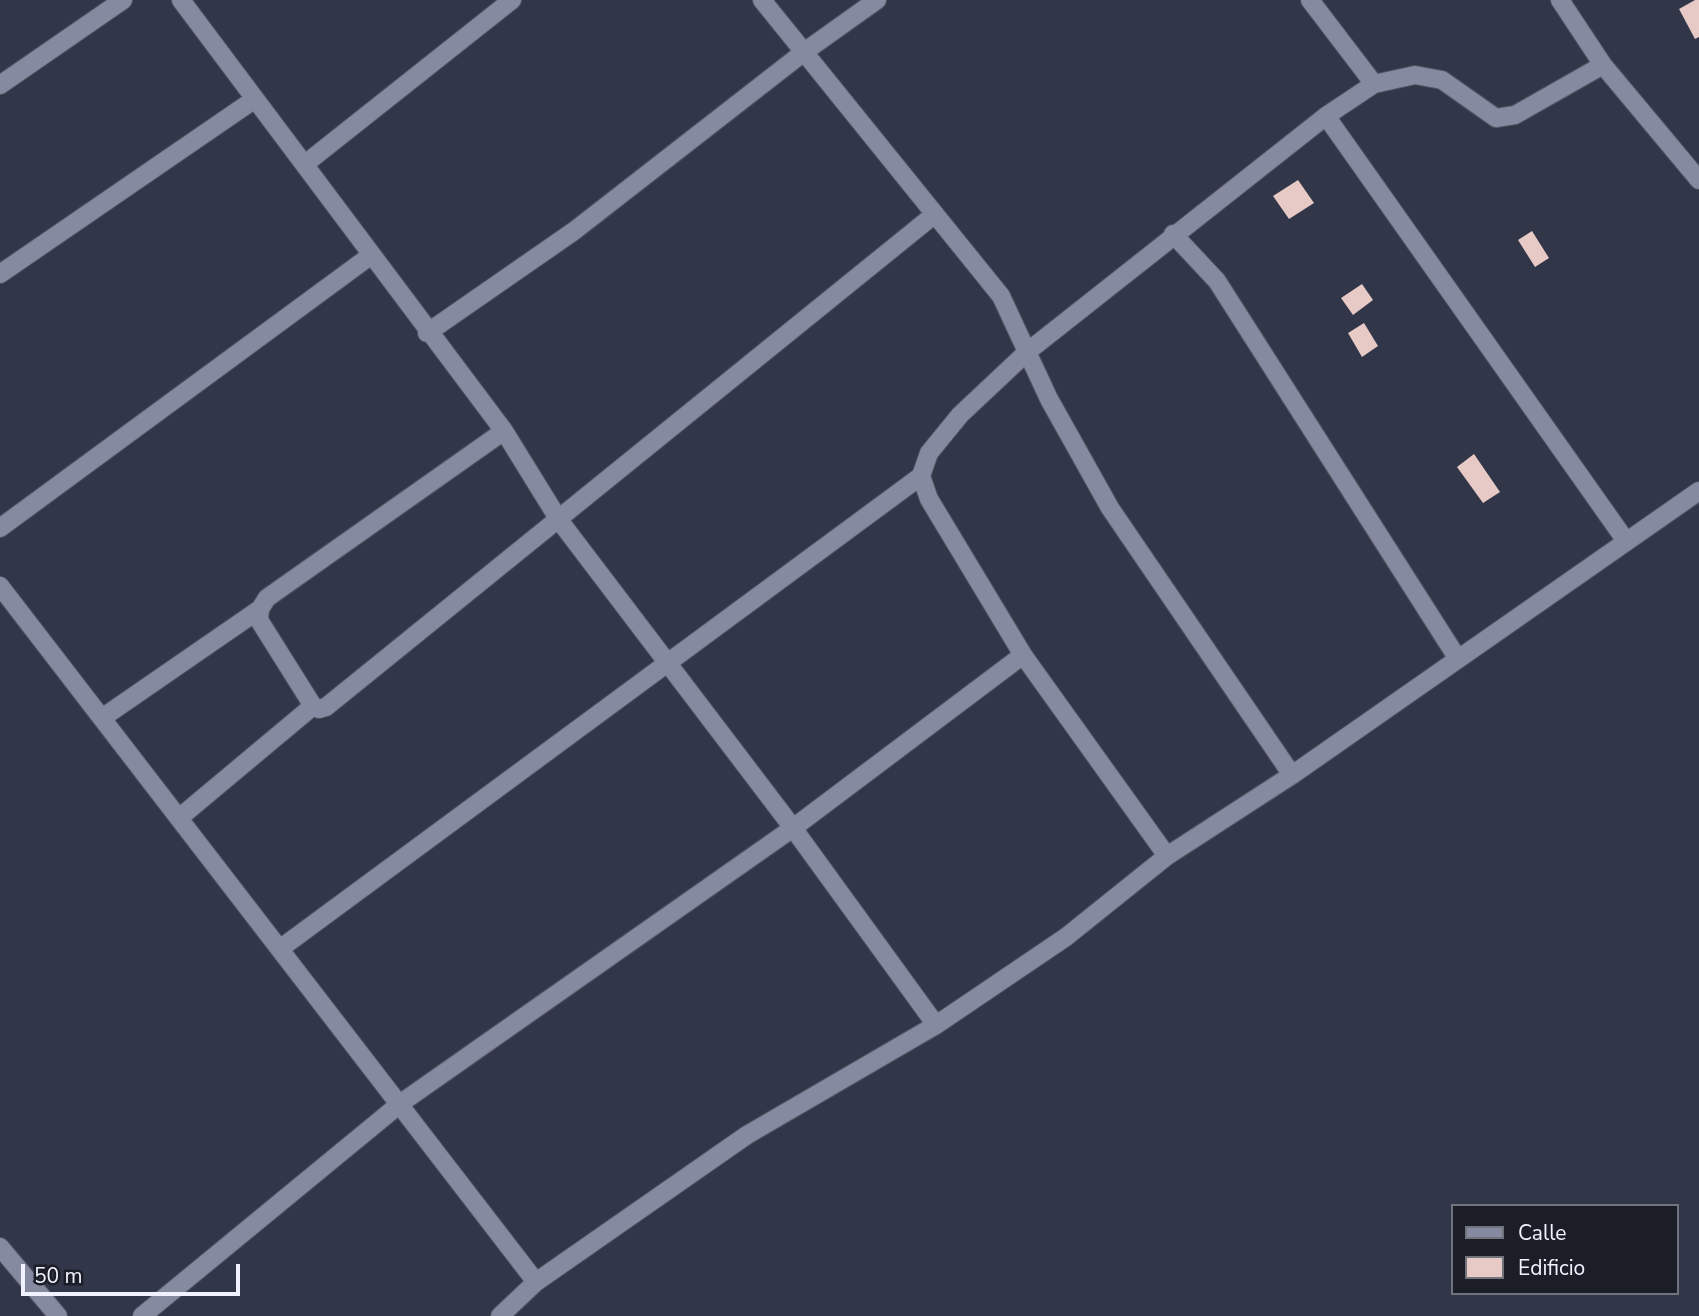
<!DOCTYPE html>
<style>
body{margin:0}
#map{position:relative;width:1699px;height:1316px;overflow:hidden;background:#323649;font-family:"Nunito Sans",sans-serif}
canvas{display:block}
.legend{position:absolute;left:1451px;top:1204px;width:228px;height:91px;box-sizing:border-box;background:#1c1e27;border:2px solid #71737d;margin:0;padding:9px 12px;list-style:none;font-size:21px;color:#f0f3ff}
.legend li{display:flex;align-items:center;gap:14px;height:35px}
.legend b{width:35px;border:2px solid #71737d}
.scale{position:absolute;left:21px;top:1264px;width:219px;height:32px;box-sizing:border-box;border:4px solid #f0f3ff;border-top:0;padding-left:9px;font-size:21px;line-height:24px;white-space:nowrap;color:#f0f3ff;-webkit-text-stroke:5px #1c1e27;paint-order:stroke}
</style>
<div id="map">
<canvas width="1699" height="1316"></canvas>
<ul class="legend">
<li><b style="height:9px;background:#858aa0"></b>Calle</li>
<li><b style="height:19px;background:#e7cac5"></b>Edificio</li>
</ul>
<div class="scale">50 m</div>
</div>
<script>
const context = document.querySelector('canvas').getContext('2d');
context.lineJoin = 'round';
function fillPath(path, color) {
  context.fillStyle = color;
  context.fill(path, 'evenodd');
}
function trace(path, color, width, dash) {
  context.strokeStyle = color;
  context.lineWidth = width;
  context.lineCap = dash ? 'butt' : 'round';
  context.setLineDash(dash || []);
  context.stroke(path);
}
const building = new Path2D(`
 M1695,0h4v37l-4,2 -16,-30z
 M1298,180l16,23 -25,16 -16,-23z
 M1532,231l17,27 -14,9 -17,-27z
 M1362,284l11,16 -20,15 -12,-17z
 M1364,323l14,23 -16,11 -14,-24z
 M1474,454l26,38 -17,11 -26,-36z`);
const minor = new Path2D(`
 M181,0l323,431 55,89 234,308 143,197
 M762,0l239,296 48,103 61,109 182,267
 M1310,0l64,84
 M1603,65l96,115
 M0,85l123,-85
 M1326,116l300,425
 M305,164l207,-164
 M1173,234l44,47 241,378
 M0,274l255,-175
 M427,333l147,-102 230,-179 73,-52
 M504,431l-237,167 -7,11 -1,11 54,86 6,3 7,-2 609,-493
 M0,528l370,-272
 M0,586l536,696
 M102,718l158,-109
 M179,818l134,-112
 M1167,856l-144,-201 -94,-156 -8,-23 8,-23 31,-38 67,-63 299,-236 48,-32 41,-9 27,5 54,38 19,-3 88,-50 -43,-65
 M281,948l640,-472
 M0,1247l58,69
 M142,1316l259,-213 392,-275 230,-173
 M500,1316l36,-34 211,-147 189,-110 130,-88 101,-81 125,-81 407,-284`);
fillPath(building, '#e7cac5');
trace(minor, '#525565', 20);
trace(minor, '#858aa0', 18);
</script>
